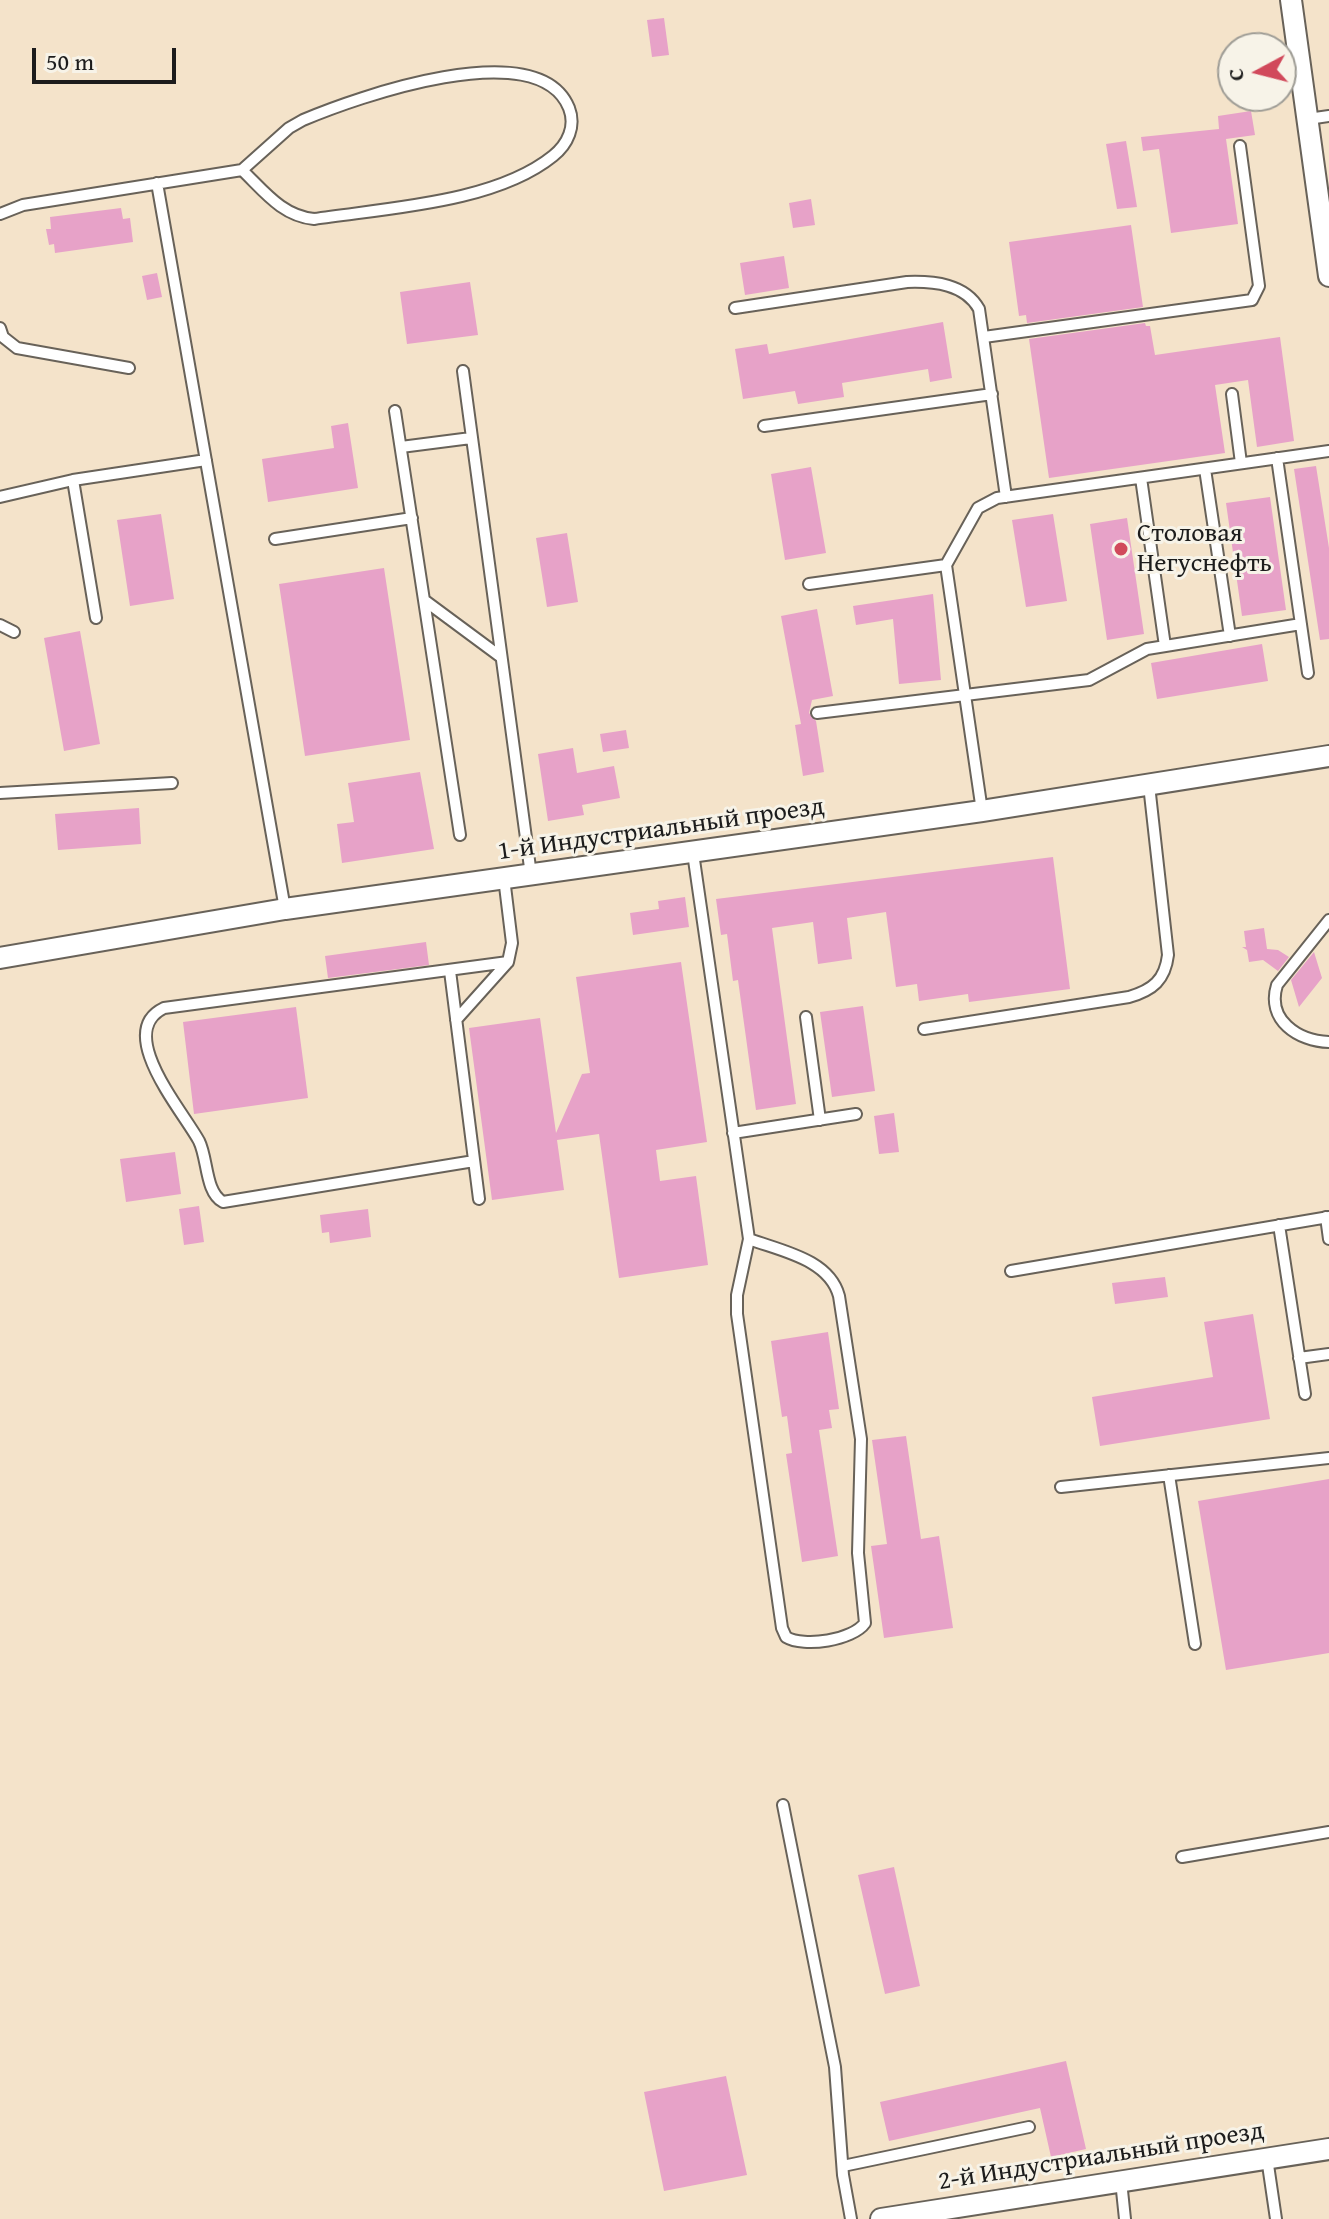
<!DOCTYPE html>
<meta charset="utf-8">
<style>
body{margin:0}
#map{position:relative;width:1329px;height:2219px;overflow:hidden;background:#f4e3ca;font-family:"Gentium Book Plus",serif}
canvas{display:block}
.north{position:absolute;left:1217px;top:32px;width:80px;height:80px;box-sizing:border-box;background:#f7f3e8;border:2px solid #9f9d96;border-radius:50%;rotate:263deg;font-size:22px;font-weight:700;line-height:32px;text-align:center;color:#1c1c1c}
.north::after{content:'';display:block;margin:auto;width:28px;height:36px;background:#d1495b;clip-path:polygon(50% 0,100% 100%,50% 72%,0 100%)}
.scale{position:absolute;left:32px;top:48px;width:144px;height:36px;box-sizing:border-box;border:4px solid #1c1c1c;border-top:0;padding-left:10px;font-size:24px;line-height:28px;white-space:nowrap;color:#1c1c1c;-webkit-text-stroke:6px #f7f3e8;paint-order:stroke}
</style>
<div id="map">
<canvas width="1329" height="2219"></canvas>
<div class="north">С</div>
<div class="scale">50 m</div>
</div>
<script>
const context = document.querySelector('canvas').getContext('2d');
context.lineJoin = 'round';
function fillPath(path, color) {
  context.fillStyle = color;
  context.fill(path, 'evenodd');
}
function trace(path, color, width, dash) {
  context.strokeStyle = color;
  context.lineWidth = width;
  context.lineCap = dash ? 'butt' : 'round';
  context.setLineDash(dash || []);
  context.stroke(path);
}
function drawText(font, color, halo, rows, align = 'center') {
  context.font = font + ' "Gentium Book Plus",serif';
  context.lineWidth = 6;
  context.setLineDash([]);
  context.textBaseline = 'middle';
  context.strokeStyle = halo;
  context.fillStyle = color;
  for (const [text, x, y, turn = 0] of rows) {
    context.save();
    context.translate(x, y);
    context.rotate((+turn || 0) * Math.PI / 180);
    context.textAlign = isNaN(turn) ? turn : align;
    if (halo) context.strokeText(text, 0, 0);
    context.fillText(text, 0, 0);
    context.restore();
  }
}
const building = new Path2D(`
 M664,18l5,37 -17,2 -5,-37z
 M1251,111l4,24 -29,4 12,85 -67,9 -12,-84 -16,2 -2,-14 78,-8 -1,-13z
 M1126,141l11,66 -20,2 -11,-65z
 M811,199l4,26 -22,3 -4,-25z
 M121,208l2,11 7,-1 3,24 -78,11 -1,-9 -5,1 -3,-16h5l-1,-12z
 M1131,225l12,82 -116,16 -1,-8 -7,1 -10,-74z
 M784,256l5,32 -44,7 -5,-32z
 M157,273l5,24 -15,3 -5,-24z
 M470,282l8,53 -71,9 -7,-52z
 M943,322l9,56 -22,4 -2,-13 -86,14 2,14 -46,7 -3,-13 -52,8 -8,-50 32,-5 2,10z
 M1145,323l1,3h4l5,29 125,-18 14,104 -37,6 -9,-67 -33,5 10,68 -176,25 -20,-139z
 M348,423l10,65 -90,14 -6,-43 72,-11 -3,-22z
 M1316,466l13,82v91l-9,1 -26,-171z
 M811,467l15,86 -41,7 -14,-86z
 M1270,497l16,113 -44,6 -16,-113z
 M161,514l13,85 -44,7 -13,-86z
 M1053,514l14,87 -41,6 -14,-87z
 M1127,518l17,116 -37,6 -17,-116z
 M567,533l11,69 -31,5 -11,-69z
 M384,568l26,172 -105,16 -26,-172z
 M933,594l8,86 -42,4 -6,-65 -37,6 -3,-19z
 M817,609l16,87 -21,4 -3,13 7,8 8,51 -21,4 -8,-51 6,-1 -20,-108z
 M80,631l20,113 -36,7 -20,-113z
 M1262,644l6,37 -111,18 -6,-36z
 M626,730l3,18 -26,4 -3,-18z
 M573,748l4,25 37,-7 6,32 -38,7 2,10 -36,6 -10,-67z
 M420,772l14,77 -92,14 -5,-39 17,-2 -6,-39z
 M139,808l2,36 -83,6 -3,-36z
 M1053,857l17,132 -101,13 -1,-8 -49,7 -2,-17 -21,3 -10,-75 -39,6 5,41 -34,5 -5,-42 -41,6 24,176 -40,6 -18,-130 -5,1 -6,-47 -6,1 -5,-36z
 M685,897l4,30 -56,8 -3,-22 29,-4 -1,-8z
 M1264,928l3,21 11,1 11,7 -11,14 -15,-11 -14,2 -2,-12 -5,-3h4l-2,-16z
 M426,942l3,23 -101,13 -3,-22z
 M1314,952l8,26 -23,29 -8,-27z
 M681,962l26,180 -51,8 4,31 36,-5 12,89 -89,13 -20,-144 -42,6 7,50 -72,10 -23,-172 71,-10 16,115 26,-59 8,-1 -14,-96z
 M863,1006l12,85 -43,6 -12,-85z
 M296,1007l12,91 -114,16 -11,-92z
 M894,1113l5,39 -20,2 -5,-38z
 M175,1152l6,42 -55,8 -6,-43z
 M199,1206l5,36 -20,3 -5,-36z
 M368,1209l3,28 -41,6 -1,-11 -7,1 -2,-18z
 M1165,1277l3,20 -53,7 -3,-21z
 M1253,1314l17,105 -170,27 -8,-49 121,-20 -9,-55z
 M828,1332l11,77 -10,1 3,18 -13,2 19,126 -36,6 -16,-108 6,-1 -5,-37 -5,1 -11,-76z
 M906,1436l15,103 18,-3 14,92 -69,10 -13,-92 16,-2 -15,-104z
 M1329,1479v174l-103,17 -28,-169z
 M894,1867l26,119 -35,8 -27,-119z
 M1066,2061l20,88 -35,8 -11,-49 -151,33 -9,-39z
 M726,2076l21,99 -83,16 -20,-99z`);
const lane = new Path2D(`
 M1308,119l21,-3
 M157,183l128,726
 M0,214l23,-9 219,-35 47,-42 14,-8c52,-22 235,-88 266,-12 7,18 -1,36 -16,48 -58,47 -167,52 -239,63 -32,-3 -50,-28 -72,-49
 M735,308l172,-26c27,-1 58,2 72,27l27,188
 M0,328l3,9 14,11 112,20
 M984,337l268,-37 7,-14 -19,-140
 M463,371l68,504
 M1232,394l9,69
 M395,411l65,424
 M764,426l228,-32
 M401,447l70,-9
 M1277,458l31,215
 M1205,469l25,167
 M1141,478l24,168
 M73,480l23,138
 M0,497l73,-17 133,-20
 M275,539l137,-21
 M946,565l32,-57 19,-10 332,-47
 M809,584l137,-19 36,246
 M424,600l77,57
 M0,625l14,7
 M817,713l272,-33 58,-31 154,-25
 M0,793l172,-10
 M693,853l56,386 -12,56v19l45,314 4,9c18,11 67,3 79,-14l-7,-70 3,-114 -22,-143c-10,-37 -58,-45 -90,-57
 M1329,920l-52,65c-11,35 21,56 52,57
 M450,971l29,228
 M806,1017l14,103
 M456,1020l52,-58
 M924,1029l205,-32c24,-7 36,-17 39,-42l-19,-170
 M733,1133l123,-19
 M474,1161l-251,41c-18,-10 -15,-43 -24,-61 -17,-31 -85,-109 -35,-133l344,-46 4,-19 -8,-65
 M1326,1217l3,22
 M1279,1225l26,169
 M1011,1271l318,-54
 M1299,1358l30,-4
 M1169,1475l26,169
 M1061,1487l268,-29
 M783,1805l52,262 8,108 8,44
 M1182,1857l147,-25
 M1267,2158l9,61
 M843,2166l186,-39
 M1121,2181l4,38`);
const street = new Path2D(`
 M1291,0l38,276
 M0,958l285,-49 697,-98 347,-55
 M881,2219l448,-70`);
const markers = [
 [1121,549,8,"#d1495b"]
];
const poiNames = [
 ["Столовая",1137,534],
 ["Негуснефть",1137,564]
];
const streetNames = [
 ["1-й Индустриальный проезд",661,830,-8],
 ["2-й Индустриальный проезд",1101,2157,-9]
];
fillPath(building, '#e7a2c8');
trace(lane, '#686259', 14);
trace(street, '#686259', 24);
trace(lane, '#fff', 10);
trace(street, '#fff', 20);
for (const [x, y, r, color] of markers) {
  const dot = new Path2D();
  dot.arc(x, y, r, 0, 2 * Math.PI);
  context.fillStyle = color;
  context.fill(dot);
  trace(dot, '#f7f3e8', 3);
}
drawText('26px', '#1c1c1c', '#f7f3e8', poiNames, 'left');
drawText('26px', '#1c1c1c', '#f7f3e8', streetNames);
</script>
